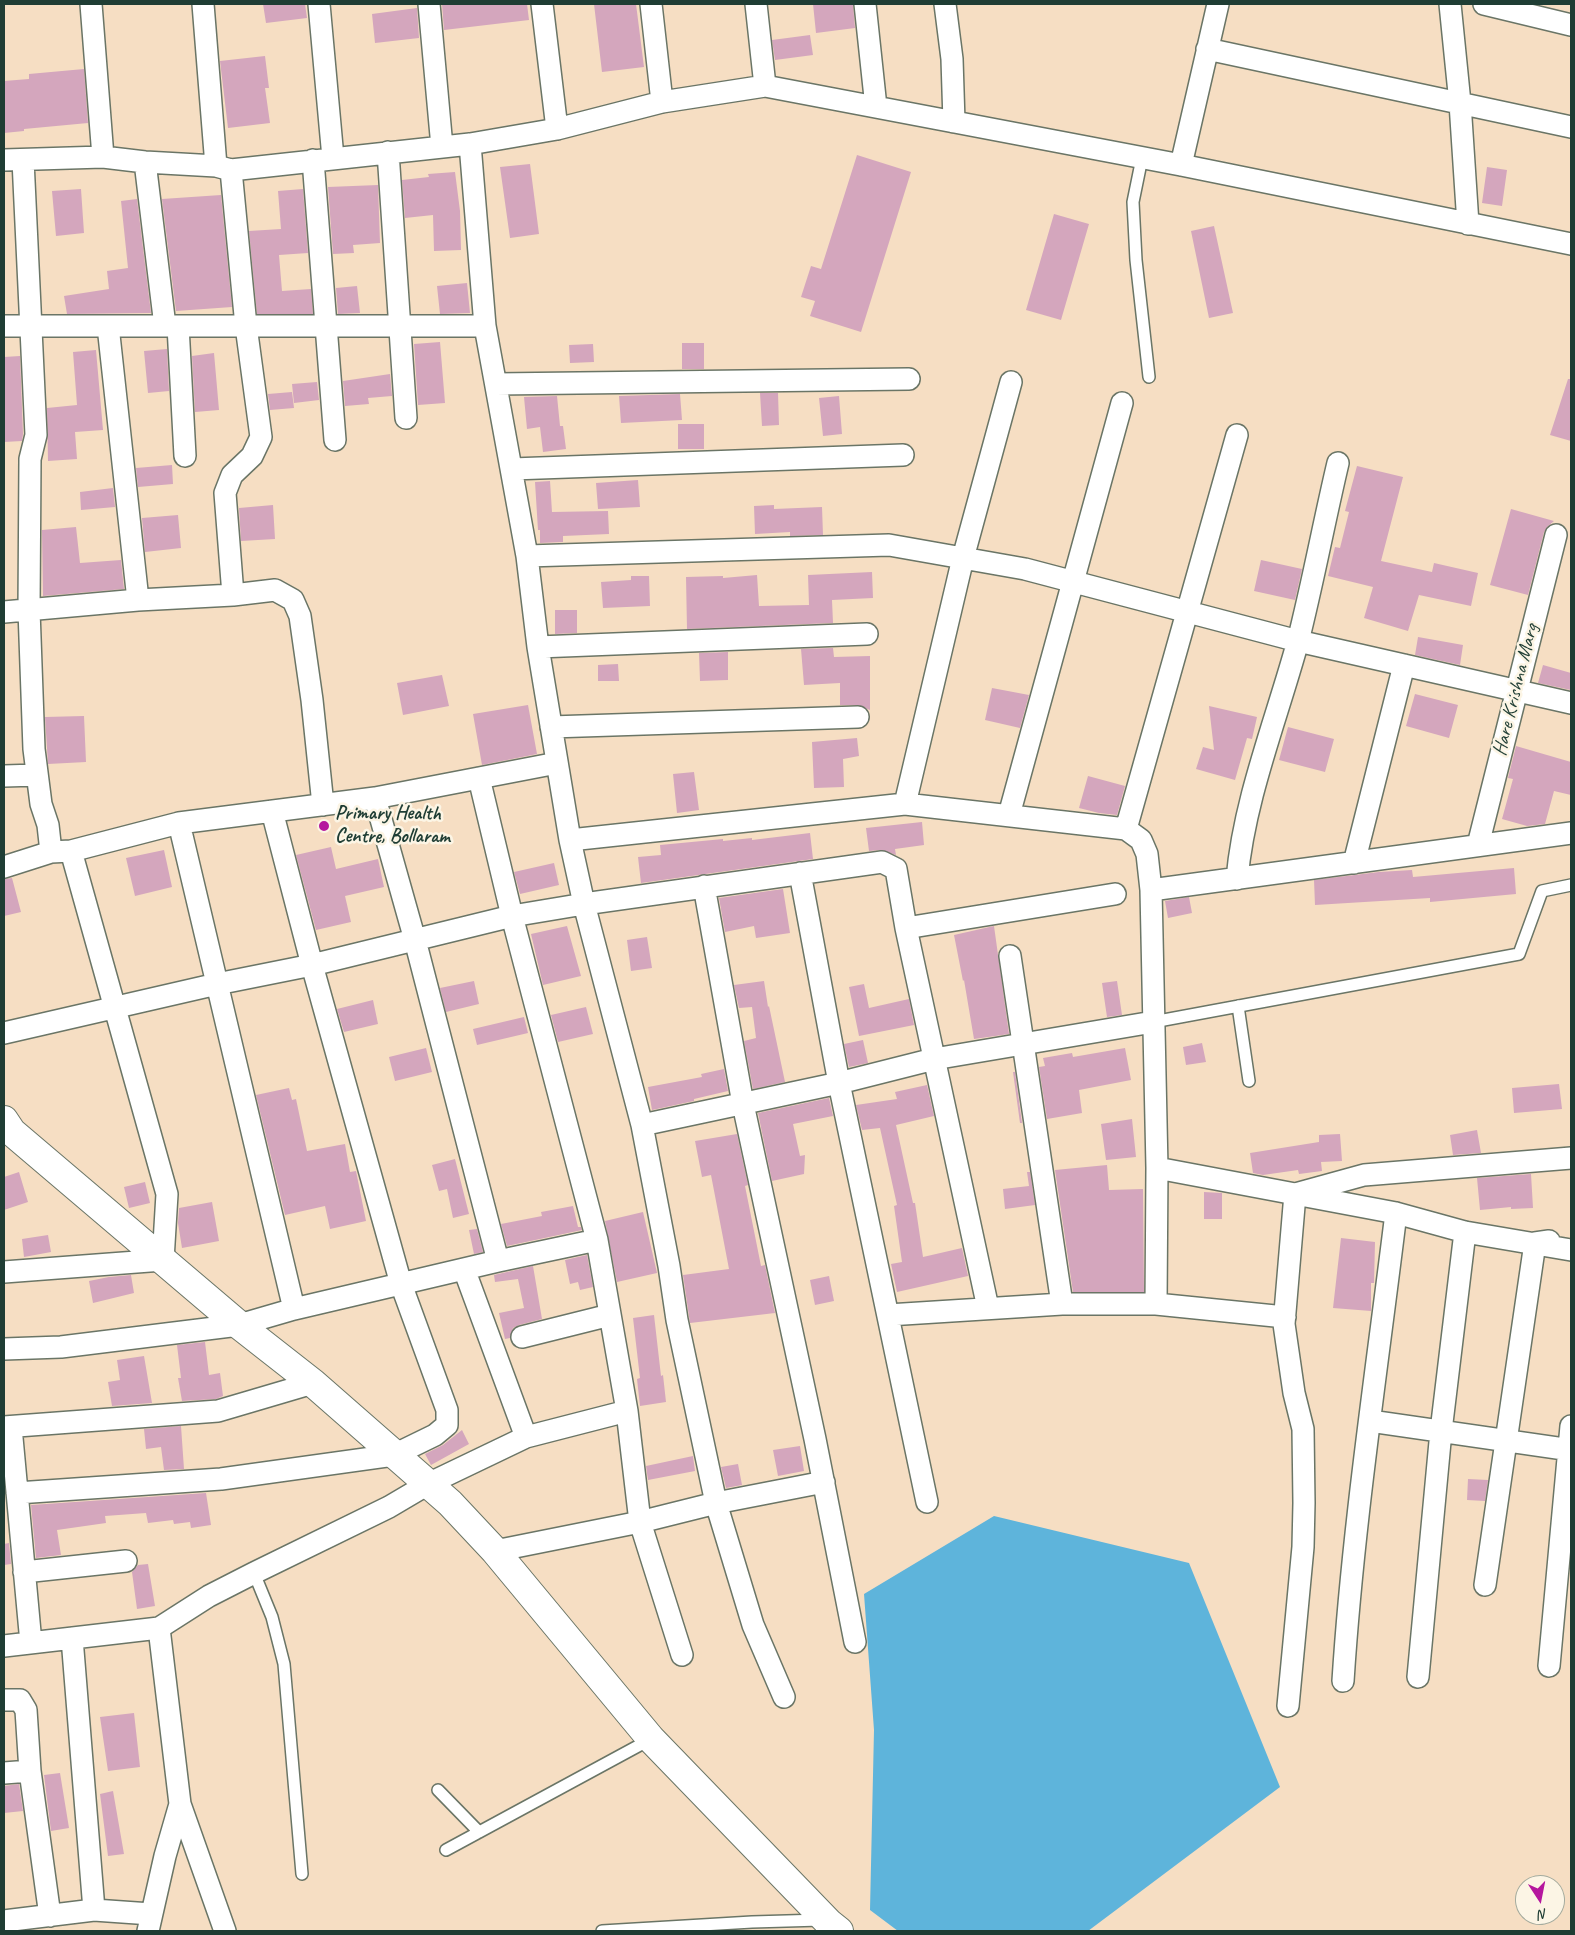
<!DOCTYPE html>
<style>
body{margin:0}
#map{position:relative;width:1575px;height:1935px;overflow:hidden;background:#f6dec3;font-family:Caveat,sans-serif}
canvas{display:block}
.frame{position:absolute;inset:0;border:5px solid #1f3d34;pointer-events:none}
.north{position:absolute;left:1515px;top:1875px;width:50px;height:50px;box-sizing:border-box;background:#fcf5e5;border:1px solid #a4ab9e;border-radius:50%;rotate:169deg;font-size:14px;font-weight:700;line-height:20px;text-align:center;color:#1f3d34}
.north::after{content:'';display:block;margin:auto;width:18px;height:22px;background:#b5179e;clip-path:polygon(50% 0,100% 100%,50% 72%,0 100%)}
</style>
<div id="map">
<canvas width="1575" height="1935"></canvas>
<div class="frame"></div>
<div class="north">N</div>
</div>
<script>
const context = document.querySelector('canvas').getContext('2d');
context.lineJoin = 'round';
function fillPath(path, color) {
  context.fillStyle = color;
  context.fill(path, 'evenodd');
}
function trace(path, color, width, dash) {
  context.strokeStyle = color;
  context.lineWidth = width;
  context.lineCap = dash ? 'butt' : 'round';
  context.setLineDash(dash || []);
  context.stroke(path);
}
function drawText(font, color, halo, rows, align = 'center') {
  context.font = font + ' Caveat,sans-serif';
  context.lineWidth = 5;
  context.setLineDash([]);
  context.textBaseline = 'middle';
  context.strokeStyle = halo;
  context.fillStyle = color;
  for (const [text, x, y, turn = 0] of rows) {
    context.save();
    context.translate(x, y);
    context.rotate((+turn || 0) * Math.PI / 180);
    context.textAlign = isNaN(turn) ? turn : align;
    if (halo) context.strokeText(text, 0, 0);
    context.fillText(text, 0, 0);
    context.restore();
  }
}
const water = new Path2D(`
 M994,1516l195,47 91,224 -192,144h-190l-28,-21 4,-180 -10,-136z`);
const building = new Path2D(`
 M263,4h42l2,14 -41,5z
 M442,4h85l2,16 -85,10z
 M594,4h42l8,63 -42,5z
 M813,4h40l2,24 -39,5z
 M417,8l2,30 -44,5 -3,-29z
 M810,35l3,20 -38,5 -3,-20z
 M265,56l4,32h-4l5,35 -42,5 -8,-67z
 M84,69l4,54 -64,6v2l-20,2v-52l25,-2v-5z
 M857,155l54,17 -50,160 -51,-16 5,-15 -14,-4 10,-31 10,3z
 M530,164l9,70 -29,4 -10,-71z
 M1487,167l20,3 -5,36 -20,-3z
 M455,172l5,39 1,39 -27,1 -1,-36 -28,3 -3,-38 27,-3 -1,-3z
 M378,185l2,58 -27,2 1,8 -21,1 -5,-67z
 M81,189l3,44 -28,3 -4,-45z
 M303,189l5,64 -29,2 3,36 29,-2 2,25h-56l-8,-83 32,-2 -3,-38z
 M221,195l11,112 -56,4 -14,-112z
 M137,199l14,114 -84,1 -3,-18 45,-7 -2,-18 21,-3 -7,-67z
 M1054,214l35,10 -28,96 -35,-10z
 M1214,226l19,87 -24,5 -18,-87z
 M467,283l3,30 -30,1 -3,-28z
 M357,286l3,27 -22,1 -2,-26z
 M440,342l5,61 -27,2 -4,-61z
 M682,343h22v26h-22z
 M593,344l1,18 -24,1 -1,-18z
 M167,349l2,42 -21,2 -4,-42z
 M96,350l7,80 -28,2 2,27 -29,2 -1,-53 30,-3 -4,-53z
 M214,353l5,57 -24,2 -3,-56z
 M20,356l3,78 -1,7 -18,1v-85z
 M390,374l2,22 -24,2 1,6 -24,2 -2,-25z
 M1568,379h3v62l-21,-6z
 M317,382l2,18 -25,3 -2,-19z
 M292,392l2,16 -24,2 -2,-16z
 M760,393h18l1,32 -17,1z
 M680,394l2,26 -61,3 -2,-27z
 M557,396l3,30h3l3,23 -23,3 -3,-25 -13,2 -3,-32z
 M839,396l3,38 -19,2 -4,-38z
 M678,424h26v25h-26z
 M172,465l1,19 -35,3 -2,-19z
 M1357,466l46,11 -22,84 51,11 2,-9 44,10 -7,33 -52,-11 -11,36 -44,-13 9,-31 -45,-11 7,-29 5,1 9,-36 -4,-1z
 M638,480l2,27 -42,2 -2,-26z
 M550,481l2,31 56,-1 1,23 -46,2v6l-23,1v-13h-2l-3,-48z
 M113,488l2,19 -34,3 -1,-18z
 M273,505l2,34 -34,2 -2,-33z
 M774,505v4l48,-2 1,28 -33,1v-4l-35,2 -1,-28z
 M1511,509l43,12 -7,6 -3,5 -16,63 -38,-10z
 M178,515l3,33 -36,4 -3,-34z
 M76,527l4,36 41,-3 3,29 -81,7 -1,-66z
 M1261,560l41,9 -7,31 -41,-9z
 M872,572l1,26 -41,2 1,23 -146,6 -1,-52 37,-1v2l34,-3 2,31 50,-1 -1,-30z
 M631,576h18l1,30 -47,2 -2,-26 30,-2z
 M555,610h22v23l-22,1z
 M1418,637l45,8 -3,20 -45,-10z
 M833,648l1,9 36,-1v54l-12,-5h-18v-22l-36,2 -3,-36z
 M728,652v28l-28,1 -1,-28z
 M618,664l1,17h-21v-16z
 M1543,665l28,8v17l-33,-7z
 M442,675l7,31 -46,9 -6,-32z
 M992,688l37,7 -9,33 -35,-8z
 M1415,694l43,11 -9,33 -43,-12z
 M528,705l9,49 -55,11 -9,-51z
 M1209,706l48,11 -5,22 -5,-1 -12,42 -39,-11 7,-22 11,3z
 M84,716l2,46 -38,2 -3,-47z
 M1288,727l46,12 -9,33 -46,-12z
 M857,738l2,18 -16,3 1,28 -30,1 -2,-46z
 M1516,746l55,16v33l-17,-4 -9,33 -18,2 -25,-7 11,-40 -5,-1z
 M694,772l5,38 -22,3 -4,-39z
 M1088,776l37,10 -8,29 -18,-2 -20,-5z
 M922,822l2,23 -29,4 1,6 -15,-5 -12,1 -3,-23z
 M810,833l3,26 -172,24 -3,-26 23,-2 -1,-10 63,-6v2l29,-3v2z
 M331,847l5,22 42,-10 6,28 -39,9 6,26 -35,8 -20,-75z
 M164,850l8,37 -37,9 -9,-38z
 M554,863l5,22 -39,9 -6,-22z
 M1514,868l2,26 -86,8v-4l-115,7 -1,-25 65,-8 33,-2 1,7z
 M12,878l9,34 -17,4v-37z
 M783,889l7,44 -34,5 -2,-12 -29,6 -6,-34z
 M1189,897l3,16 -24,5 -3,-17z
 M567,926l14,50 -38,9 -12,-51z
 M994,926l15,108 -35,5 -10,-59 -1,1 -9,-46z
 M647,937l5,31 -21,3 -4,-31z
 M474,981l5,23 -33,8 -6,-24z
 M764,981l4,26 1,-1 16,76 -32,7 -9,-48 12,-3 -4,-31 -13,1 -5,-23z
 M1117,981l5,34 -15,2 -5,-34z
 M864,984l5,24 40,-9 5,26 -55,11 -10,-49z
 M373,1000l5,24 -34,8 -7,-23z
 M586,1007l7,27 -35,8 -7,-27z
 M524,1017l4,16 -51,12 -4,-16z
 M863,1040l5,23 -19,4 -5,-23z
 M1202,1043l4,19 -20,3 -3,-18z
 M426,1048l6,24 -37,9 -6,-24z
 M1125,1048l6,32 -52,10 3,23 -35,6 -8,-52 6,-1 -2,-8 29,-5 1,4z
 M724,1069l4,22 -34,8v2l-42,9 -4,-23 54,-10 -1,-3z
 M1013,1072h2l7,51h-2z
 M1559,1084l3,25 -48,4 -2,-25z
 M927,1085l7,31 -38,9 17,78h2l8,54 39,-9 6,28 -71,16 -6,-28 11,-2 -8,-56 3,-1 -17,-77 -18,2 -6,-25 41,-6 -2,-7z
 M289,1088l3,12 4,-1 11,52 38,-7 5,28 6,-1 10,50 -36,8 -5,-23 -40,9 -29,-120z
 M829,1098l4,18 -40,8 7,32 5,-1 -1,19 -32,7 -14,-68z
 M1132,1119l4,38 -30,3 -5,-36z
 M1477,1130l4,23 -28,2 -3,-20z
 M737,1134l11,51 -3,1 16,80 4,-1 10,48 -85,10 -7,-48 46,-6 -18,-94 -9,2 -7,-36z
 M1340,1134l2,27 -21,1 1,9 -23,3 -1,-4 -35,5 -10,-2 -3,-20 69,-11v-7z
 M455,1159l14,55 -16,4 -6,-29 -8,2 -7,-26z
 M1107,1165l2,25 34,-1 1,103h-71l-18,-122z
 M19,1172l9,30 -24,8v-33z
 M1027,1172h3l5,33 -30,4 -2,-20 26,-3z
 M1531,1174l2,34 -22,1v-2l-31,3 -3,-32z
 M145,1182l5,21 -21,5 -5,-21z
 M1204,1192l18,1v26h-18z
 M212,1202l7,39 -37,7 -4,-25 1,-15z
 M573,1206l5,21h3l1,3 -75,16 -6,-22 41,-8 -1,-4z
 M643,1212l14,61 -40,9 -12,-61z
 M477,1229l6,23 -9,2 -5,-24z
 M48,1235l3,17 -27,5 -2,-18z
 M1341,1238l34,4 -1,41h-3v28l-38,-3z
 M587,1255l6,32 -13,3 -2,-8 -8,2 -5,-24z
 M533,1266l9,53 -23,6 -6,3 -3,10 -5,1 -6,-26 25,-5 -6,-29 -23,3 -1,-7z
 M131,1275l3,18 -41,10 -4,-22 20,-4z
 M829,1276l5,25 -19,4 -5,-25z
 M654,1315l7,61 2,-1 3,27 -26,4 -3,-27 3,-1 -7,-60z
 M205,1342l4,33 11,-2 3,23 -7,3 -34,2 -4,-23h3l-4,-33z
 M144,1356l8,47 -40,3 -4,-24 12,-2 -3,-20z
 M181,1426l3,43 -20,1 -3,-23 -15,2 -2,-20z
 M462,1430l7,14 -38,21 -6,-11 18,-9z
 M800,1446l4,25 -26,5 -5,-26z
 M693,1456l2,15 -47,9 -2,-14z
 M738,1464l4,21 -16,3 -5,-21z
 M1468,1479l20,1 -3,21 -18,-1z
 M206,1493l5,32 -20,3 -1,-6 -16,2 -1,-4 -25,3 -2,-10 -41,3 1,7 -49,7 4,25 -25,3 -5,-53z
 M9,1543l2,21 -7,1v-21z
 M148,1564l7,42 -18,3 -5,-37 6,-7z
 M134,1713l6,54 -32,4 -8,-54z
 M60,1773l9,55 -18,3 -7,-56z
 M19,1784l4,27 -19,2v-27z
 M113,1791l11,63 -16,2 -8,-62z`);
const service = new Path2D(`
 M1142,158l-9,44 3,58 13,117
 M1238,1006l11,75
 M1153,1022l366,-68 23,-63 29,-6
 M254,1573l18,44 12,47 18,210
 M438,1790l41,42
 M446,1850l205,-111
 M602,1931l150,-9 69,-2`);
const minor = new Path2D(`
 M91,4l12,153
 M203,4l13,162
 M319,4l14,154
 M429,4l13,143
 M542,4l15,125
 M651,4l11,98
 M756,4l9,82
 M865,4l11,103
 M945,4l7,55 2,63
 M1450,4l10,99 8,121
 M1484,4l87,21
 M1207,49l364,78
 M470,144l15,182 42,230 11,91 32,193 14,64 58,221 27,141 8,54 39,183 37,122 31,72
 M388,152l18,266
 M4,160l99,-3 42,5 71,4 15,4 239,-26 87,-15 105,-27 103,-16 416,79 390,79
 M23,160l13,275 -6,24 -1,151 5,139 7,55 7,21 3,27
 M313,160l22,280
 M145,162l20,164
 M1181,165l37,-161
 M231,170l15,156 15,111 -9,19 -20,19 -7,18 8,102
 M4,326h481
 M108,326l30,274
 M178,326l7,130
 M496,384l413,-5
 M512,469l391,-14
 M527,556l362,-11 136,24 273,72 273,62
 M4,612l134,-12 95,-5 42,-5 18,10 7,16 12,84 11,105
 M538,647l329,-13
 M551,727l307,-10
 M4,776l33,-1
 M479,778l33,138 85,324 30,171 13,111 42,133
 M375,798l182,-35
 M905,804l58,-246 48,-176
 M1009,815l113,-412
 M179,823l115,486
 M1126,829l111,-394
 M570,840l335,-36 221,25 15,11 6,14 4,36 6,278 -1,136 129,13
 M1478,845l78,-310
 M1354,863l50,-198
 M4,867l47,-15 20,-1 108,-28 196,-25 40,142 83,321
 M800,873l39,210 88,419
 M1237,879c7,-80 40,-161 61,-238 15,-59 26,-119 40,-178
 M704,886l39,218 72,335 40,203
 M1151,890l420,-57
 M906,928l209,-34
 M1010,956l52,348
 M4,1033l213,-49 95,-19 200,-49 72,-12 298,-42 14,7 10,59 82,380
 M642,1125l197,-42 95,-24 219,-37
 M1157,1168l239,45 69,19 106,18
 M464,1269l62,168
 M4,1272l159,-12 4,-66 -96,-343
 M888,1315l174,-11h94
 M522,1337l88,-22
 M4,1349l57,-2 178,-22 55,-16 204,-48 99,-21
 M1370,1421l201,29
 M4,1427l214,-16 95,-28
 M11,1427l20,216
 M17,1493l204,-14 173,-24 41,-20 12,-10v-15l-46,-126 -89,-319 -40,-154
 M495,1551l145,-29 76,-19 108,-21
 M24,1572l102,-11
 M1485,1585l50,-342 14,-2
 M72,1638l22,272
 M4,1646l155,-18
 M1549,1666l22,-240
 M1418,1677l23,-246 24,-199
 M1343,1681c10,-156 34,-312 53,-468
 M4,1700h16l6,10 4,61 20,145
 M1288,1706l15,-159 1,-44 -1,-74 -9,-36 -10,-69 11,-130 69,-19 207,-17
 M4,1773l26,-2
 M180,1804l45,127
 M4,1921l90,-11 57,4
 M148,1931l17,-75 15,-52 -21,-176 50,-32 45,-23 135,-66 39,-23 98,-47 101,-26`);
const tertiary = new Path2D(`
 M4,1120l8,12 227,193 74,58 137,120 45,48 156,188 178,184 10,8`);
const markers = [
 [324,826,6,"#b5179e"]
];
const streetNames = [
 ["Hare Krishna Marg",1516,690,-76]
];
const poiNames = [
 ["Primary Health",335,814],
 ["Centre, Bollaram",335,837]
];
fillPath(water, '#5eb4db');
fillPath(building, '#d4a6bd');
trace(service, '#6a7566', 14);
trace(minor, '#6a7566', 24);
trace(tertiary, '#6a7566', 30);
trace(service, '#fff', 11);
trace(minor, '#fff', 21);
trace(tertiary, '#fff', 28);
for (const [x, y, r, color] of markers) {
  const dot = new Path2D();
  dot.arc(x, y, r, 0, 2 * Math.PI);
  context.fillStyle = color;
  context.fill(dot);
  trace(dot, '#fcf5e5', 2);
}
drawText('20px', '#1f3d34', '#fcf5e5', streetNames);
drawText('bold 20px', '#1f3d34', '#fcf5e5', poiNames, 'left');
</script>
